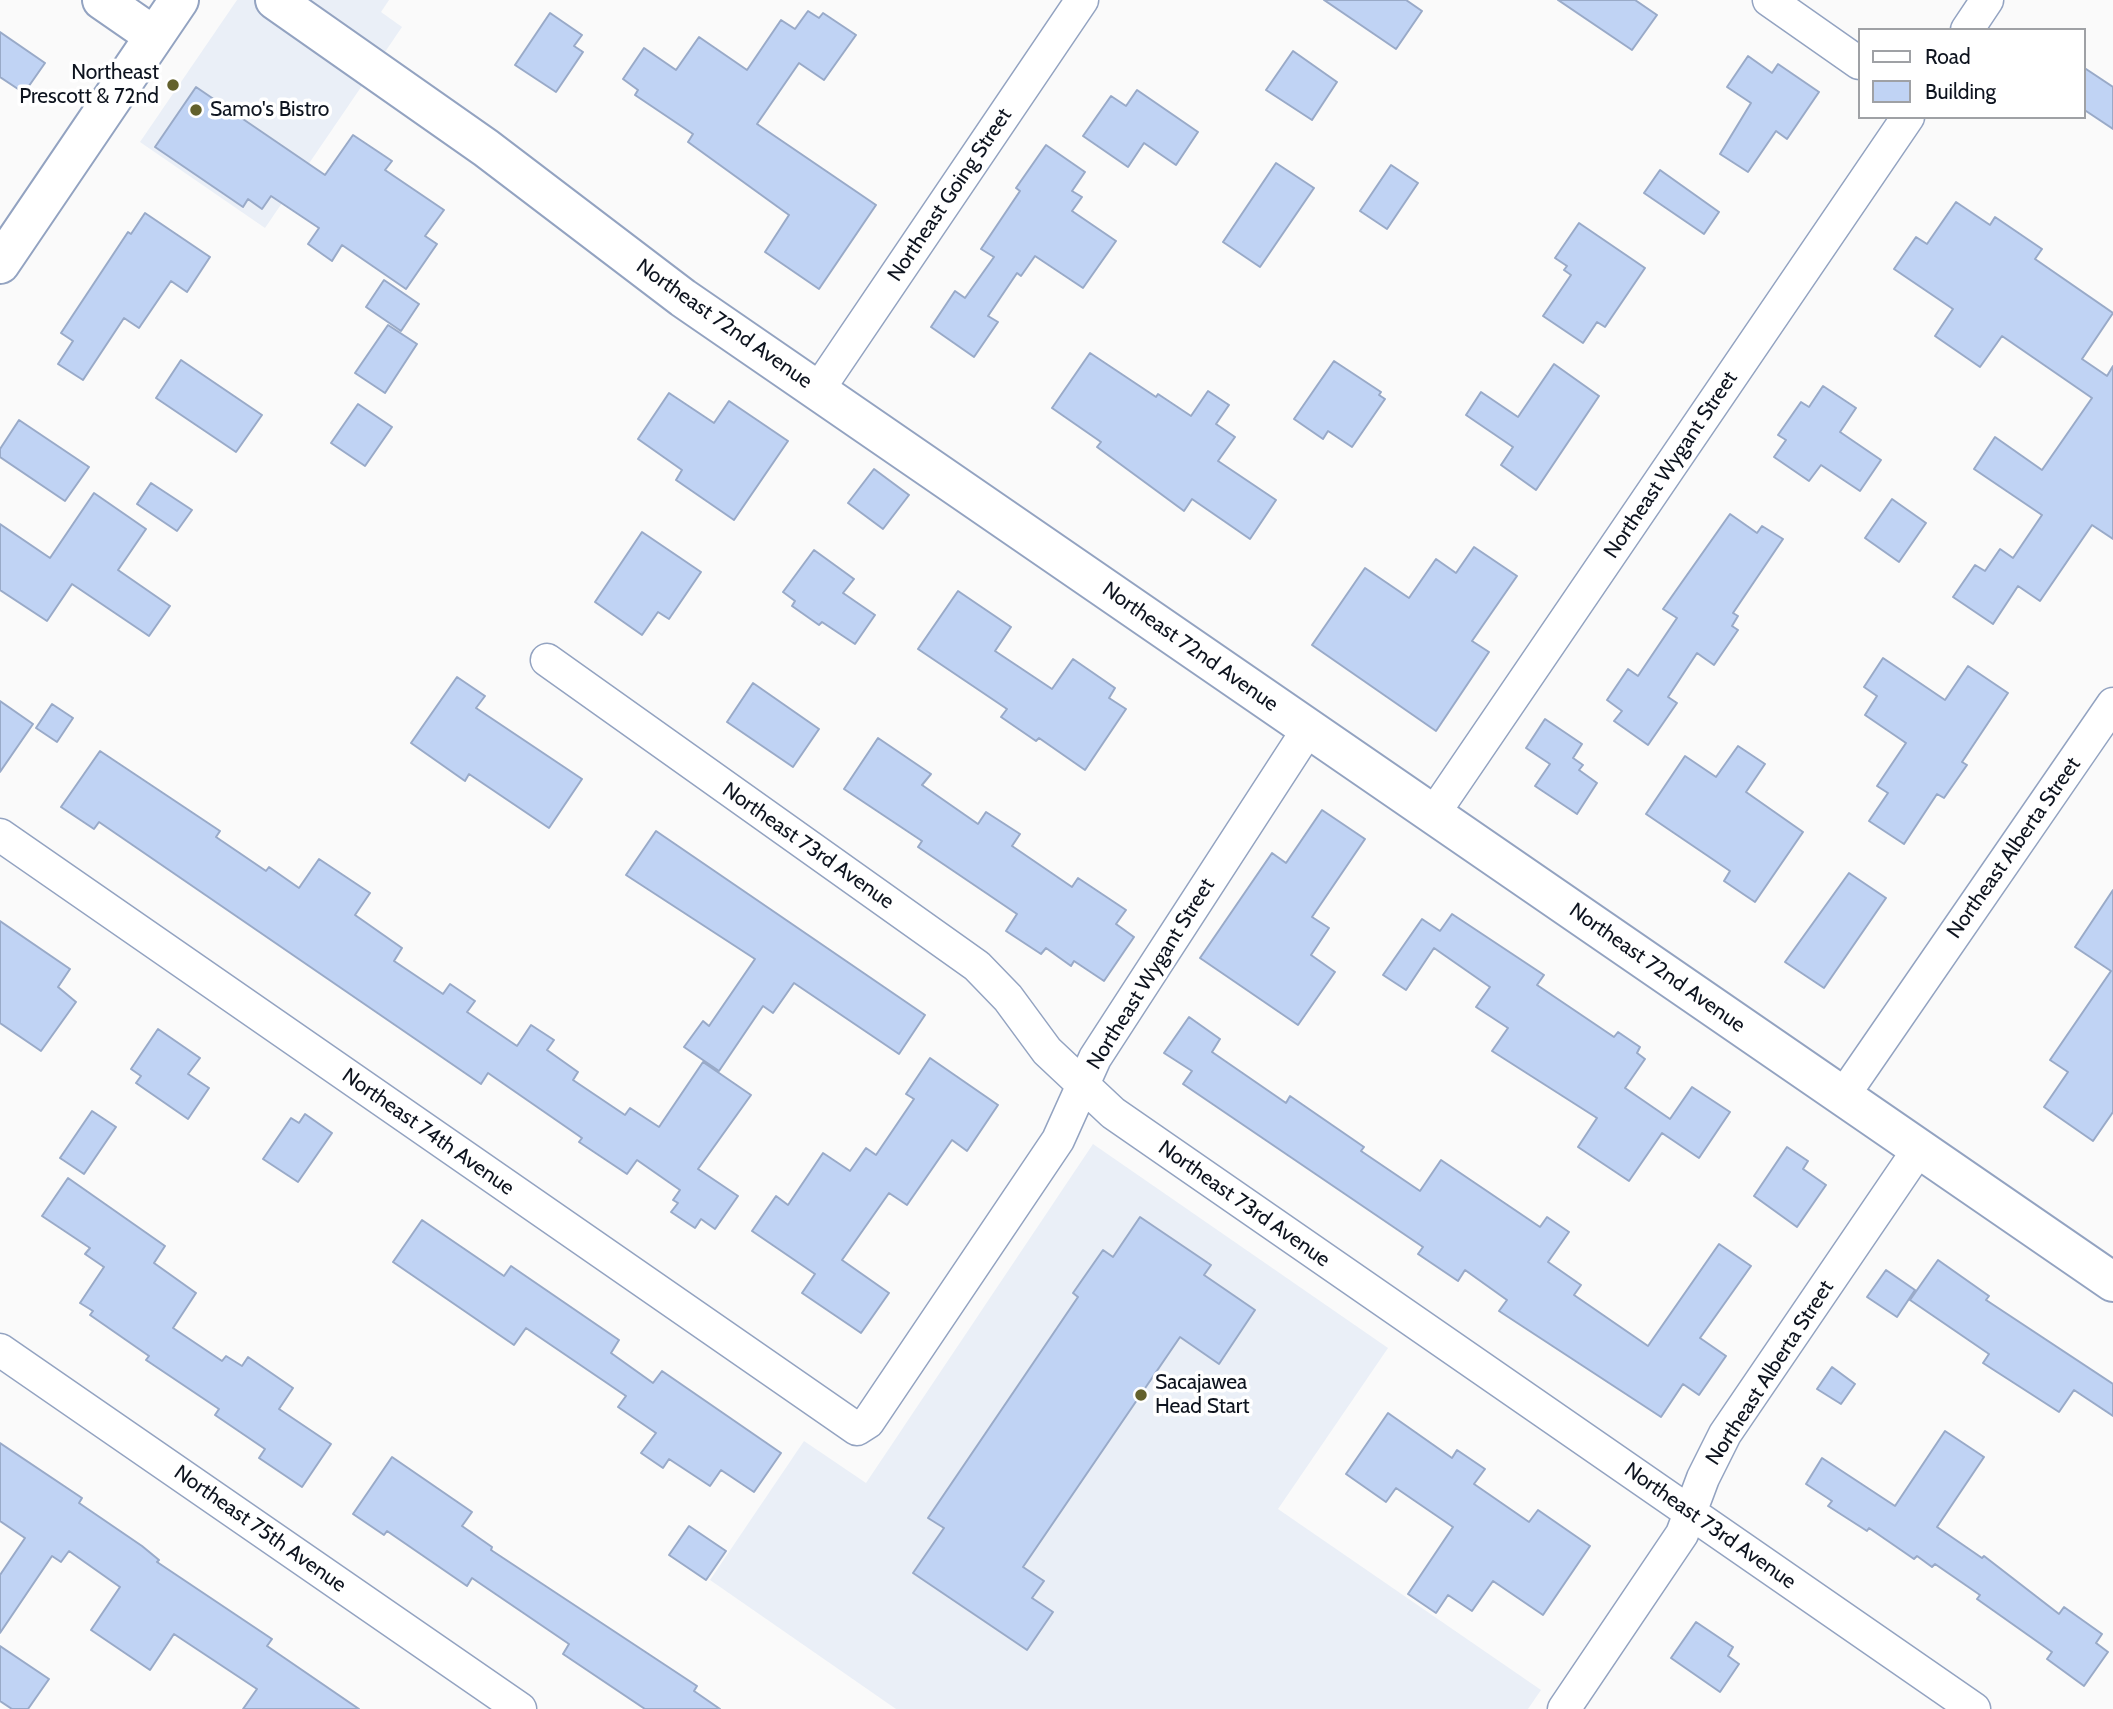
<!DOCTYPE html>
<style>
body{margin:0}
#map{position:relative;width:2113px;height:1709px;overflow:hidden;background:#fafafa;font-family:Cabin,sans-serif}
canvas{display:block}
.legend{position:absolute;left:1858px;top:28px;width:228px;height:91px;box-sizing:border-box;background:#fff;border:2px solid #9fa1a5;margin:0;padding:9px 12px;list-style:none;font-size:21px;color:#0e141f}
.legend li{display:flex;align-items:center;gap:14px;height:35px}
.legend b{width:35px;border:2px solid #9fa1a5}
</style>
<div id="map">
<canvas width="2113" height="1709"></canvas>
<ul class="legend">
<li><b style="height:9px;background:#fff"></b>Road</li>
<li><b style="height:19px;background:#c0d3f4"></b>Building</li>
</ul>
</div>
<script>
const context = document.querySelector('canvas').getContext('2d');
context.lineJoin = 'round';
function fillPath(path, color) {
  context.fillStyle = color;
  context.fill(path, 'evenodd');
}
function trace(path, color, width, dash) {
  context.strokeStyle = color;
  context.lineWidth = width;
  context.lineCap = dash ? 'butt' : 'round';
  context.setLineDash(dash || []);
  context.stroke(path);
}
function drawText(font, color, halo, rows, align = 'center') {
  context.font = font + ' Cabin,sans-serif';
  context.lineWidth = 7;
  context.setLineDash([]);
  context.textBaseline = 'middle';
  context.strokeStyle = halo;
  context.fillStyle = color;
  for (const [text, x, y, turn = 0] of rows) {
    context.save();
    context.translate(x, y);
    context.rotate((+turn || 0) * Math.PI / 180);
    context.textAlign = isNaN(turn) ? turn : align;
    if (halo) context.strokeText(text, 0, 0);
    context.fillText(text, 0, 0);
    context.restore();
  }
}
const built = new Path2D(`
 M237,0h152l-8,12 21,15 -137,201 -125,-86z
 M1093,1144l295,204 -110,161 263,181 -13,19h-632l-186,-129 94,-139 62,42z`);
const building = new Path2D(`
 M1324,0h82l16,11 -26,38z
 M1558,0h77l22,15 -25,35z
 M808,11l11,7 4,-5 33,22 -32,45 -25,-17 -42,61 119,81 -57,84 -54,-37 24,-37 -101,-73 5,-8 -58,-39 3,-5 -15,-11 21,-31 32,22 23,-33 48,33 34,-50 14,9z
 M550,13l32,22 -8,11 9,6 -27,40 -41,-27z
 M0,32l45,31 -21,30 -24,-16z
 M1293,51l44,31 -25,38 -46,-30z
 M1748,56l24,17 6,-9 41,28 -32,47 -11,-8 -28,41 -28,-18 31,-51 -24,-16z
 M2083,67l30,20v42l-30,-20z
 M196,87l129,88 28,-40 39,26 -7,9 59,40 -19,26 12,8 -31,45 -64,-44 -10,16 -24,-17 11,-16 -48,-32 -9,13 -14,-10 -5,8 -88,-60z
 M1137,90l61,42 -22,33 -32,-22 -16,24 -45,-31 28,-40 15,10z
 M1046,145l39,27 -13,19 10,6 -10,14 44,30 -33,47 -48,-32 -14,20 -4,-3 -29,43 10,6 -24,35 -43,-30 24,-36 10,7 29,-41 -13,-8 39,-58 -4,-3z
 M1276,163l38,25 -54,79 -37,-25z
 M1391,165l27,18 -31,46 -27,-18z
 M1660,170l59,42 -15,22 -60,-41z
 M1956,202l34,23 5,-8 47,32 -7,10 78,54 -31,46 25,17 6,-10v173l-21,-14 -52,76 -22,-15 -25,38 -40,-27 22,-32 10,6 15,-22 13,9 29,-43 -68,-46 21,-32 47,33 50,-72 -90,-62 -22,31 -45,-31 18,-27 -59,-40 22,-32 11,7z
 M145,213l65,44 -23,35 -16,-11 -32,47 -15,-10 -41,62 -25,-16 15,-23 -12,-8 67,-101 3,2z
 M1579,223l66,45 -40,59 -8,-5 -14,21 -40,-27 28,-41 -7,-5 3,-4 -12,-8z
 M384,280l35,24 -18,27 -35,-24z
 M388,325l29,19 -32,49 -30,-20z
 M1090,353l66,44 2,-3 33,22 17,-25 21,14 -13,19 19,13 -17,24 58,39 -26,39 -58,-40 -8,12 -87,-64 4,-5 -49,-34z
 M181,360l81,55 -26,37 -80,-54z
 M1334,361l47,31 -2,3 6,4 -33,48 -24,-16 -5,8 -29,-20z
 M1554,364l45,32 -63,94 -35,-25 12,-18 -47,-32 15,-23 37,25z
 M1823,386l33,22 -16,24 41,28 -21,31 -39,-26 -12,16 -35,-24 12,-17 -8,-5 23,-33 8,5z
 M669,393l45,30 15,-22 59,40 -54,79 -58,-40 6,-10 -44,-31z
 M358,404l34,23 -27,39 -34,-23z
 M19,420l70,47 -24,34 -65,-44v-8z
 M874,469l35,26 -26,34 -35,-26z
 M151,483l41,27 -15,21 -40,-27z
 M94,493l52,36 -28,41 52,36 -21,30 -77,-52 -25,37 -47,-31v-66l50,34z
 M1892,499l34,24 -27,39 -34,-24z
 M1730,514l27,19 5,-7 21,13 -50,74 5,3 -6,10 6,4 -24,35 -17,-12 -29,44 9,6 -29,42 -34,-24 8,-10 -15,-11 21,-31 10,7 39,-58 -14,-9z
 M642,532l59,40 -32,47 -11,-7 -16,23 -47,-33z
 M1474,547l43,29 -45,65 17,11 -53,79 -124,-86 53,-77 44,30 27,-39 20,14z
 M814,550l40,29 -11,14 32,22 -20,29 -33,-22 -3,3 -27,-19 3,-5 -12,-9z
 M958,591l53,36 -16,24 57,38 21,-30 42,29 -6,10 17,11 -41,61 -46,-32 -3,3 -35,-24 6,-8 -89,-60z
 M1883,658l62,42 23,-34 40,27 -46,69 5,3 -23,33 -7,-4 -33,50 -35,-23 19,-28 -11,-7 29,-43 -41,-28 12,-19 -13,-9z
 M457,677l28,19 -9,12 106,71 -33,49 -80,-54 -4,7 -54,-38z
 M753,683l66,46 -26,38 -66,-45z
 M0,701l33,23 -33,48z
 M52,704l21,14 -16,24 -21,-14z
 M1545,719l37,25 -9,14 10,7 -4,5 18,13 -20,31 -42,-28 15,-22 -24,-16z
 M878,738l53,36 -9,11 56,39 8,-12 34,22 -8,12 60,41 6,-9 48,32 -10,14 18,13 -30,44 -30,-20 -3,5 -25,-18 -5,6 -35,-23 11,-17 -99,-67 4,-6 -78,-52z
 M1738,746l27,18 -19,28 57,40 -48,70 -31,-21 6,-10 -84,-57 39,-58 31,21z
 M100,751l120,80 -4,6 50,34 3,-4 30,21 20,-29 51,34 -15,22 47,33 -8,13 49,33 7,-10 25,17 -8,11 50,34 14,-21 23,15 -7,10 31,22 -5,8 52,35 5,-7 29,19 44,-65 48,33 -53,74 40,27 -23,33 -14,-10 -6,9 -24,-16 7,-9 -5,-3 7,-10 -43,-30 -10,14 -48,-32 3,-4 -94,-65 -7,11 -382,-262 -5,7 -33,-22z
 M1322,810l43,29 -53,78 17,11 -18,27 24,17 -37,53 -98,-67 72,-105 14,10z
 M656,831l269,184 -26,39 -105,-71 -21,30 -10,-7 -44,65 -35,-24 19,-26 6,5 46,-67 -129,-84z
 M1849,873l37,25 -62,90 -39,-26z
 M2113,890v222l-20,29 -49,-34 24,-35 -18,-12 61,-89 -36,-24z
 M1452,914l92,61 -7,10 77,52 4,-5 22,15 -3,6 8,6 -20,29 45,31 22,-32 38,25 -31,46 -37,-25 -33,48 -51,-34 19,-29 -105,-67 16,-23 -32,-21 14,-20 -56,-39 -28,42 -23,-15 39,-56 18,12z
 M0,921l70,48 -12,18 18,15 -35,49 -41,-28z
 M1189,1017l31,22 -8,13 74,51 4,-7 74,51 -3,4 59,40 21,-31 99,67 7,-10 22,15 -21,30 33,23 -7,10 74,51 71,-102 32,22 -51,72 26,18 -27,39 -16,-11 -22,33 -162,-106 8,-11 -42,-30 -7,11 -40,-27 5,-7 -240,-163 9,-13 -28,-18z
 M158,1029l42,29 -12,16 21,14 -21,31 -52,-36 5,-7 -10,-7z
 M930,1058l68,47 -31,46 -15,-11 -45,65 -18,-12 -47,67 47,33 -28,40 -59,-40 13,-19 -63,-43 24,-35 12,9 35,-52 27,18 16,-23 10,7 38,-56 -8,-5z
 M92,1111l24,16 -32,47 -24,-16z
 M305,1114l27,19 -34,49 -35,-23 28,-41 8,5z
 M1787,1147l21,14 -5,8 23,16 -29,42 -43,-31z
 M68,1178l97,68 -11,17 42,30 -23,35 49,33 4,-5 16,10 6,-9 45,31 -14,21 52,35 -29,43 -43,-29 6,-9 -50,-34 4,-6 -73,-49 3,-4 -59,-41 3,-4 -13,-8 24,-36 -19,-13 5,-6 -48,-32z
 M1140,1217l71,48 -7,10 51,35 -36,54 -39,-27 -157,230 21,14 -12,17 21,14 -26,38 -114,-77 31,-45 -16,-10 150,-221 -5,-4 30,-43 10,7z
 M422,1220l82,56 7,-10 108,74 -8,13 42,30 9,-12 119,82 -27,39 -33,-22 -11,16 -41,-27 -6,9 -22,-15 15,-20 -38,-26 8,-11 -100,-68 -12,17 -121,-83z
 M1938,1260l51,36 -3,4 127,84v32l-39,-26 -15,22 -76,-49 6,-9 -79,-54z
 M1886,1270l29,20 -18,27 -30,-20z
 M1832,1367l23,17 -14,20 -24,-15z
 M1388,1413l64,45 5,-8 28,19 -11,15 55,38 9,-12 52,36 -47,69 -50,-34 -21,30 -24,-16 -12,18 -28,-19 45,-67 -57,-39 -10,14 -40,-28z
 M1945,1431l39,26 -47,70 45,31 2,-2 75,58 5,-7 38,27 -6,9 12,9 -24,34 -37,-27 5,-7 -75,-53 3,-4 -45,-31 -3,3 -15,-11 -3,3 -45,-31 -2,3 -39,-25 4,-5 -26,-17 16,-26 73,48z
 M0,1443l82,55 -3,5 63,43 17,14 -2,2 115,77 -5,7 92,63h-116l14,-20 -83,-55 -24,36 -59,-40 29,-43 -51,-36 -8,11 -9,-6 -52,77v-58l25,-37 -25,-17z
 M392,1457l80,55 -10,14 30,21 -1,3 206,136 -3,5 26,18h-75l-82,-55 6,-10 -97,-66 -5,8 -80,-55 -3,4 -31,-21z
 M689,1526l37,25 -20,29 -37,-25z
 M1696,1622l37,25 -5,9 11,8 -19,28 -49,-34z
 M0,1646l49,33 -21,30h-16l-12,-8z`);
const street = new Path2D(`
 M1769,0l90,63
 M1967,30l20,-30
 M818,390l264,-390
 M547,660l430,306 31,32 39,53 66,62 861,596
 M1434,813l474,-696
 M0,835l857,594 11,-7 190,-282 37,-82 214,-330
 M1843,1096l270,-392
 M0,1350l520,359
 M1564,1709l118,-175 21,-56 22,-44 194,-285`);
const secondary = new Path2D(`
 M102,0l52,36
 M275,0l211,148 197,150 1430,984
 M0,264l179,-264`);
const markers = [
 [173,85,7,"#63612d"],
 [196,110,7,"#63612d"],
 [1141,1395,7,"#63612d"]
];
const poiNames = [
 ["Northeast",159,73,"right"],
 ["Prescott & 72nd",159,97,"right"],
 ["Samo's Bistro",210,110],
 ["Sacajawea",1155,1383],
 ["Head Start",1155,1407]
];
const streetNames = [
 ["Northeast Going Street",950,195,-56],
 ["Northeast 72nd Avenue",724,324,35],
 ["Northeast Wygant Street",1671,465,-56],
 ["Northeast 72nd Avenue",1190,647,35],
 ["Northeast 73rd Avenue",808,846,35],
 ["Northeast Alberta Street",2014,848,-55],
 ["Northeast 72nd Avenue",1657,968,35],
 ["Northeast Wygant Street",1151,974,-58],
 ["Northeast 74th Avenue",428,1132,35],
 ["Northeast 73rd Avenue",1244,1204,35],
 ["Northeast Alberta Street",1770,1373,-57],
 ["Northeast 73rd Avenue",1710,1526,35],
 ["Northeast 75th Avenue",260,1529,35]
];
fillPath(built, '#eaeff7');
fillPath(building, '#c0d3f4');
trace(building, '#99aac8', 2);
trace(street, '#93a3c1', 35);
trace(secondary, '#93a3c1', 42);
trace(street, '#fff', 32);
trace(secondary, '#fff', 38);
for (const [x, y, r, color] of markers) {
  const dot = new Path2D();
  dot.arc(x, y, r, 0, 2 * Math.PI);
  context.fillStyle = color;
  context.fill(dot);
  trace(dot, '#fff', 2.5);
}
drawText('21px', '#0e141f', '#fff', poiNames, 'left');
drawText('21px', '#0e141f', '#fff', streetNames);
</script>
